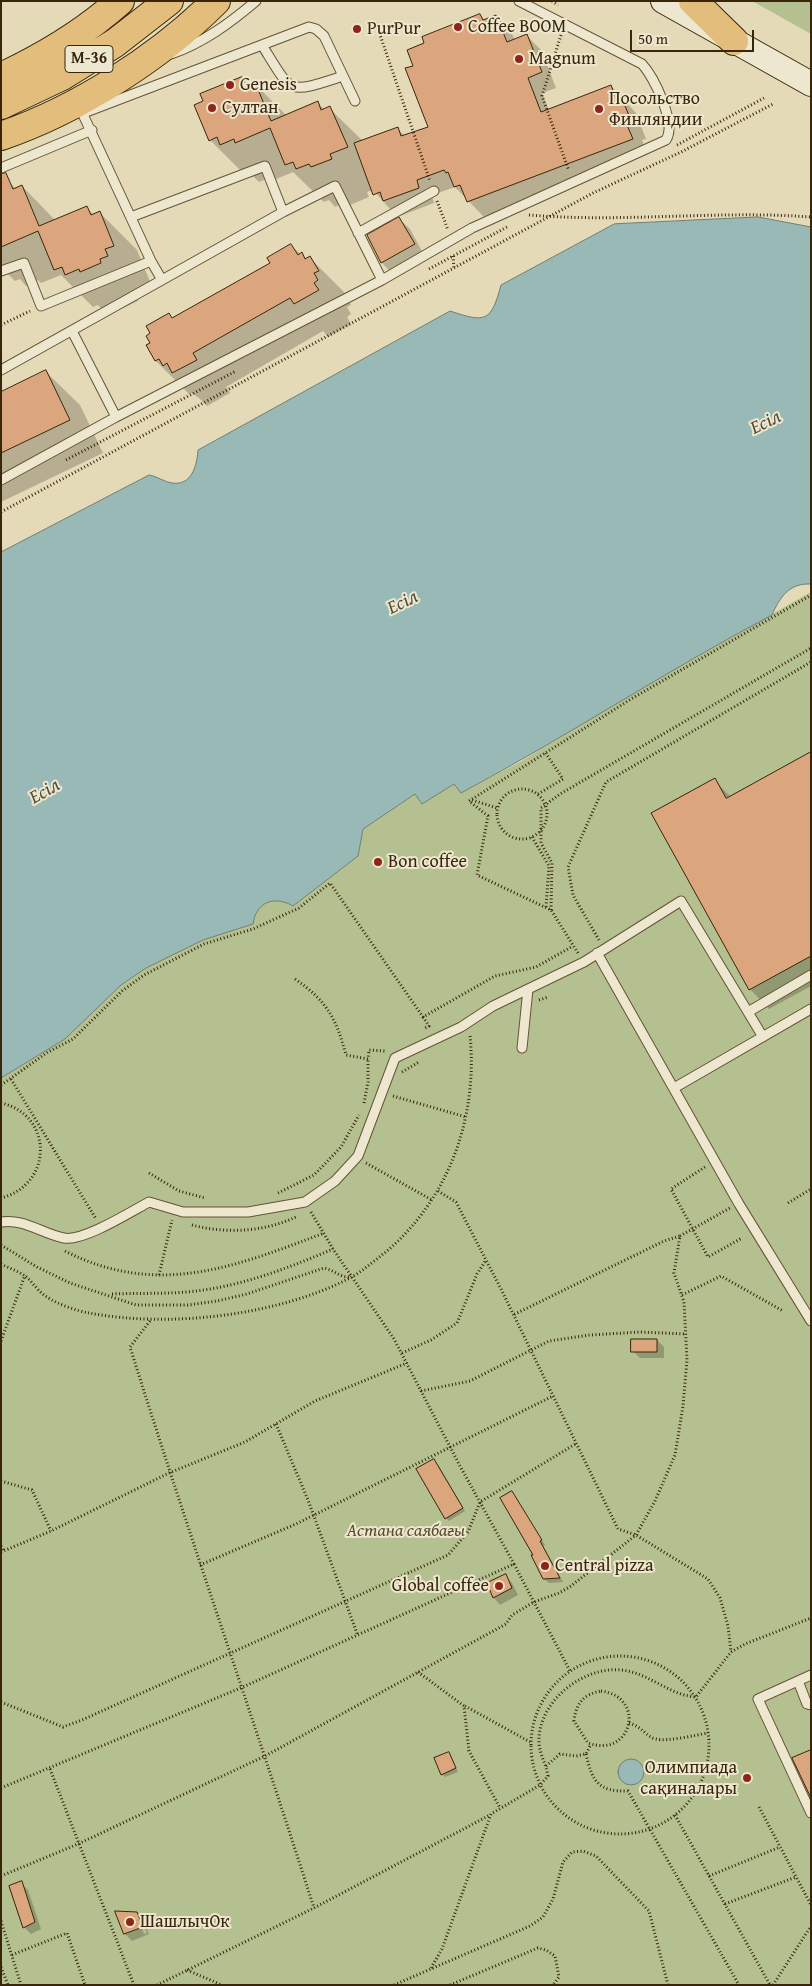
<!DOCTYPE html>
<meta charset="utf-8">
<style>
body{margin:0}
#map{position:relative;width:812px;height:1986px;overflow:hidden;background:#e5dab7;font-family:"Gentium Book Plus",serif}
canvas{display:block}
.frame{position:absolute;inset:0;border:2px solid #39260a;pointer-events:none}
.scale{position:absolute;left:630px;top:30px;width:124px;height:22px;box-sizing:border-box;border:2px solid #39260a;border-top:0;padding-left:6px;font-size:15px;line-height:18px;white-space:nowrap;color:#39260a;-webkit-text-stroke:4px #eee7d0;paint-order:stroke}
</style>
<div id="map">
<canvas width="812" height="1986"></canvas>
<div class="frame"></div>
<div class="scale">50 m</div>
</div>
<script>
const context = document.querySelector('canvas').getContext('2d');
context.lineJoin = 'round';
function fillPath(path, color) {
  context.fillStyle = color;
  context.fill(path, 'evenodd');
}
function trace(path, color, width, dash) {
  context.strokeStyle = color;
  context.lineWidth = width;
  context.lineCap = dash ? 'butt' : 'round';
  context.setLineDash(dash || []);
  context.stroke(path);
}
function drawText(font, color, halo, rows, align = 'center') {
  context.font = font + ' "Gentium Book Plus",serif';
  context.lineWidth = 4;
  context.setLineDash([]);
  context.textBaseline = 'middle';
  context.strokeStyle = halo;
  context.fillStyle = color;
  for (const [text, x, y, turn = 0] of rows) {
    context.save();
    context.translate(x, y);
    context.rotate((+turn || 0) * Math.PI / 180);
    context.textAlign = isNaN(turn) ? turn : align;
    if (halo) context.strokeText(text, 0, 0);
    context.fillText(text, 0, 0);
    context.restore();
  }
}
const green = new Path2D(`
 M752,1h59v33z
 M811,592v1393h-810v-907l64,-39 56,-54 25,-17 57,-28 49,-16c4,-22 22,-29 41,-18l65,-50 5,-27 52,-35 7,10 32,-20 7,9 59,-31 104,-64z`);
const water = new Path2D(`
 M758,217l53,10v357c-22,-1 -31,13 -39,31 -106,56 -206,122 -311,178l-7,-9 -32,20 -7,-10 -52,35 -5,27 -65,50c-19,-11 -37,-4 -40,18l-50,16 -57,28 -25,17 -56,54 -64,39v-526l148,-77c8,1 15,7 23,8 20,3 25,-18 26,-33l252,-139c36,12 41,11 51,-26l113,-61z
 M618 1772a13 13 0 1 1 26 0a13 13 0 1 1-26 0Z`);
const shadow = new Path2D(`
 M480,15l5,5 11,-4 15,16 4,8 11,-5 16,16 14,37 -14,5 7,18 62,-25 25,27 10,26 -4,1 5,15 -163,62 -29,-30 -23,8 2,8 -34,13 -7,-8 -3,1 -17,-19 -6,2 2,5 -19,8 -3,-3 -12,5 -6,-7 -5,2 -31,-30 -19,8 -3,-3 -12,5 -6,-6 -5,2 -38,-38 32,-62 7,7 5,-2 33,33 31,-13 7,7 4,-2 34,33 34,-13 8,8 24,-9 -14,-61z
 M9,182l7,7 6,-3 34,35 31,-13 7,7 5,-3 38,38 14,34 -14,13 1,4 -19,9 -3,-3 -12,5 -6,-7 -5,2 -32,-32 -20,8 -3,-3 -12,6 -6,-7 -5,2 -14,-14v-82z
 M399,219l11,10 14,26 -32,18 -10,-10 -14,-27z
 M291,246l16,13 3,-1 33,33 8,14 -4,2 4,7 -4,3 4,7 -23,13 -5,-6 -97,56 4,6 -23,13 -8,-8 -8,-5 -2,1 -33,-33 -5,-18 18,-28 4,4 99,-56z
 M46,372l34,33 23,48 -102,49v-109z
 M811,753v233l-42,23 -19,-20 -36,-209 17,17z
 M657,1340l7,7v11h-24l-7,-7z
 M437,1463l28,48 -16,10 -3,-3z
 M512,1492l33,53 -2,1 20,36 -14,1 -5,-4z
 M505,1576l7,7 6,12 -18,10 -6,-7 -6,-14z
 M449,1753l9,19 -13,5 -3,-3z
 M21,1883l7,7 13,39 -10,5 -7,-7z
 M117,1912l20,2 7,7 5,13 -17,7 -7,-7zM138,1918h3l6,15 -3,1z`);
const building = new Path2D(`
 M480,14l3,6 13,-5 11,27 20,-8 15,38 -14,6 13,34 70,-27 5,13 5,-2 11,27 -5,2 6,14 -166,63 -7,-17 -6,2 -6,-15 -2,1 -2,-3 -27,10 2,8 -36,13 -3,-9 -7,3 -19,-52 44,-16 3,9 27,-9 -23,-59 8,-2 -6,-16 17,-7 -2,-6z
 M242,77l4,8 9,-3 16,39 47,-20 3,9 9,-4 18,41 -18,7 2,5 -21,8 -2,-3 -13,5 -3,-7 -8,3 -15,-37 -35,15 -1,-4 -14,6 -3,-8 -8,4 -15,-36 9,-4 -3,-7z
 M6,173l7,16 9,-4 17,41 48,-20 4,9 9,-4 14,35 -9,3 3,7 -8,3 1,4 -21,9 -1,-3 -14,6 -3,-8 -8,3 -16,-39 -37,16v-73z
 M399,217l16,27 -34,19 -14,-28z
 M291,244l7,11 4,-3 3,7 5,-3 9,15 -5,2 4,7 -4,3 5,7 -25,14 -4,-6 -97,55 4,7 -25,13 -5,-10 -4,3 -4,-7 -4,2 -9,-16 4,-2 -4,-7 4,-3 -4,-7 23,-13 3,5 98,-55 -3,-5z
 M46,370l24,50 -69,33v-61z
 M811,752v204l-62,34 -98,-177 64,-35 11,20z
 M631,1339h26v13h-26z
 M434,1459l29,49 -18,11 -29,-50z
 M512,1491l30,49 -2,1 20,37 -17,1 -12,-24h2l-33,-57z
 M506,1574l6,14 -19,10 -6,-15z
 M811,1750v48l-19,-40z
 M449,1752l7,16 -15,7 -7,-17z
 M22,1881l13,41 -12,6 -14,-42z
 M115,1911l22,1 6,15 -19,7z`);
const path = new Path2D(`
 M552,1l6,4
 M376,23l54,158
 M561,35l-19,61 27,75
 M677,145l87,-47
 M437,201l11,29
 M529,215c94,8 188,-5 282,2
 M453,256l1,12
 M429,269l78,-42
 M1,325l29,-14
 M66,460l170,-89
 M1,512l592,-319 88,-41 92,-48
 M497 814a25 25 0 1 1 50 0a25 25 0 1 1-50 0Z
 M538,794l25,-15 -18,-27
 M472,800l25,8
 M532,837l17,29 -3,41
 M551,910l1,-47 -11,-20v-35l19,-14 251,-146
 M599,940l-26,-45 -5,-28 38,-85 205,-120
 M578,953l-27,-43 -74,-35 11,-59 -19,-15 162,-102 180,-104
 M295,979c32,22 41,39 51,76l22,4 1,-9 16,1
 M539,1000l9,-3
 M423,1017l6,9 -6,3
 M402,1072l17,-10
 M11,1079l85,140
 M1,1085l47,-33 25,-13 49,-48 22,-16 60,-31 49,-15 46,-21 31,-25 93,134 72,-41 41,-9 37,-21
 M393,1096l73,21
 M1,1103c53,12 52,82 0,95
 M364,1103l4,-21v-23
 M366,1163l66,37
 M705,1167l-34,22 37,68 34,-19
 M149,1173l30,18 26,7
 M438,1191l18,11 45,87 117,240 18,6 72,44 12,19 8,28 3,26
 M278,1193l36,-18 27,-28 18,-32
 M788,1203l23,-14
 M311,1212l22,37 61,90 66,127 54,98
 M192,1225c34,9 72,7 104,-8
 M680,1236l50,-28
 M1,1245l36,22 33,16 66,22h52l29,-4 30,-7 77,-26c10,2 15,9 25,9
 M65,1251c92,47 170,16 259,-18
 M1,1264c8,4 17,7 24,12 8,6 13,16 22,21 10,7 30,14 42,16 80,15 188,3 261,-35 13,-7 25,-18 37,-27 63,-54 91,-135 83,-216
 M159,1275l13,-55
 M112,1294c25,-1 49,0 74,-2 51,-4 100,-23 147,-43
 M682,1295l39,-19 62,35
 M150,1321l-20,26c59,188 124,373 184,561
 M1,1341l24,-66
 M402,1353l29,-13 26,-17 20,-49 9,-14
 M421,1391l49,-10 79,-40 41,-6 50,-3 46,2
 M276,1424l32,76 50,136
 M1,1481l31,9 19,41
 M1,1546l3,5
 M1,1552l50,-21 118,-58 76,-31 70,-41 92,-38
 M200,1565l96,-41 257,-128
 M531 1745a89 89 0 1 1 178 0a89 89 0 1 1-178 0Z
 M418,1672l46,34 5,45 31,57
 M601,1691c46,6 31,68 -13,52l-14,-22c2,-18 10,-27 27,-30z
 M1,1702l62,25 19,-7 366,-165 20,-23 12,-30 97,-59
 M465,1706l65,36
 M629,1723c14,4 17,14 27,16 11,3 40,-4 52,-6
 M586,1754c6,27 12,38 42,37l111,194
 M546,1766l14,-12 16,2 10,-2 5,-10
 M50,1769l84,216
 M1,1788l242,-101 271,-123 56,107
 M759,1807l52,98
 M675,1815l95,170
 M1,1876l77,-32 187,-88 241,-132 6,-9 22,-13 25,-9 12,-7 65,-51 19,-34 20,-46 8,-49 4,-46 -3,-58 -10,-29 6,-37 -16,5 -151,74
 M709,1876l71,-29
 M725,1904l71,-27
 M1,1921l20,64
 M12,1955l55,-22 18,52
 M1,1967l7,18
 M431,1968l11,-19 49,-135 49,-29 8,-9c-2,-12 -8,-21 -9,-33 -2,-41 44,-77 82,-73 29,3 47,25 75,27l35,-45 14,-8 66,-26
 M187,1970l35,15
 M157,1985l157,-77 176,-93
 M394,1985l136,-59 13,-9 10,-18 10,-37 9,-10 11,-1 13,5 53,55 19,74
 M450,1985l88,-37 8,2 9,6 4,21 -6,8
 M773,1985l38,-59`);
const lane = new Path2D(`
 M262,45c31,50 25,49 81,31
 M171,54c32,-11 59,-31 85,-53
 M86,112l223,-85 7,2 8,7 31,65
 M1,168l91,-38
 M131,217l134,-51 18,46 52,-26 47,94
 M358,233l76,-42
 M1,271l23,-8 17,43 110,-45 -71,-153
 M162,280l121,-68
 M72,331l44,86
 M1,370l161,-90 -11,-19
 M1,480l115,-63 266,-137 90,-52 194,-88c11,-16 -12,-63 -24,-76l-123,-63
 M597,953l142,251 72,117
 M748,1012l63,-37
 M522,1048l6,-59
 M674,1088l137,-79
 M1,1222c23,-4 41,12 63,16 19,4 68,-27 85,-36l34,10h65l57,-10 30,-21 23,-25 37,-98 66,-31 32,-21 91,-44 97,-61 82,136
 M811,1675l-53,24 53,114
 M798,1681l9,23 4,1`);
const secondary = new Path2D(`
 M663,1l148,83`);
const primary = new Path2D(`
 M693,1l41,40
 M1,77c43,-20 83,-44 119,-76
 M1,105l61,-29 53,-33 54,-42
 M1,136c76,-26 158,-78 215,-135`);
const markers = [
 [458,27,5,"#8f2418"],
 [357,29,5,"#8f2418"],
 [519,59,5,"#8f2418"],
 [230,85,5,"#8f2418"],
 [212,108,5,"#8f2418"],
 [599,109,5,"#8f2418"],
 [378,862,5,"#8f2418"],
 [545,1566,5,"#8f2418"],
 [499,1586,5,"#8f2418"],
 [747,1778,5,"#8f2418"],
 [130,1922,5,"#8f2418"]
];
const shields = [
 [89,59,48]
];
const shieldNames = [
 ["M-36",89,59]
];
const poiNames = [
 ["Coffee BOOM",468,27],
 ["PurPur",367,29],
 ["Magnum",529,59],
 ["Genesis",240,85],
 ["Посольство",609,99],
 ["Финляндии",609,120],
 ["Султан",222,108],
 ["Bon coffee",388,862],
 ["Central pizza",555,1566],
 ["Global coffee",489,1586,"right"],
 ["Олимпиада",737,1768,"right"],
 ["сақиналары",737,1789,"right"],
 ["ШашлычОк",140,1922]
];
const parkNames = [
 ["Астана саябағы",406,1531]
];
const waterNames = [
 ["Есіл",766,423,-26],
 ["Есіл",403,603,-26],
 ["Есіл",45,792,-30]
];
fillPath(green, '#b4c08f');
fillPath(water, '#98b9b6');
trace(water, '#727e71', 1);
fillPath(shadow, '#0003');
fillPath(building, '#dba57d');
trace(building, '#39260a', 1);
trace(lane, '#645335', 11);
trace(secondary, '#39260a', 26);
trace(primary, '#39260a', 30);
trace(path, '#39260a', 3, [1, 2.5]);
trace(lane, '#eee7d0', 9);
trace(secondary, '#eee7d0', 24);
trace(primary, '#e2bd7c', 28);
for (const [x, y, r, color] of markers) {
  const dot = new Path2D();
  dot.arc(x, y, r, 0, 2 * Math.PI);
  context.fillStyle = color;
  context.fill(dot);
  trace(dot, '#eee7d0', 2);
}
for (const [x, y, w] of shields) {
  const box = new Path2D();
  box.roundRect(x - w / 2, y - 13.5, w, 27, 4);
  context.fillStyle = '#eee7d0';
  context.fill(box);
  trace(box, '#39260a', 1);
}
drawText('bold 16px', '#39260a', null, shieldNames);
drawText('18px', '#39260a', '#eee7d0', poiNames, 'left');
drawText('italic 18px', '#584c2b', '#eee7d0', parkNames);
drawText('italic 19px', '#514b35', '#eee7d0', waterNames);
</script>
